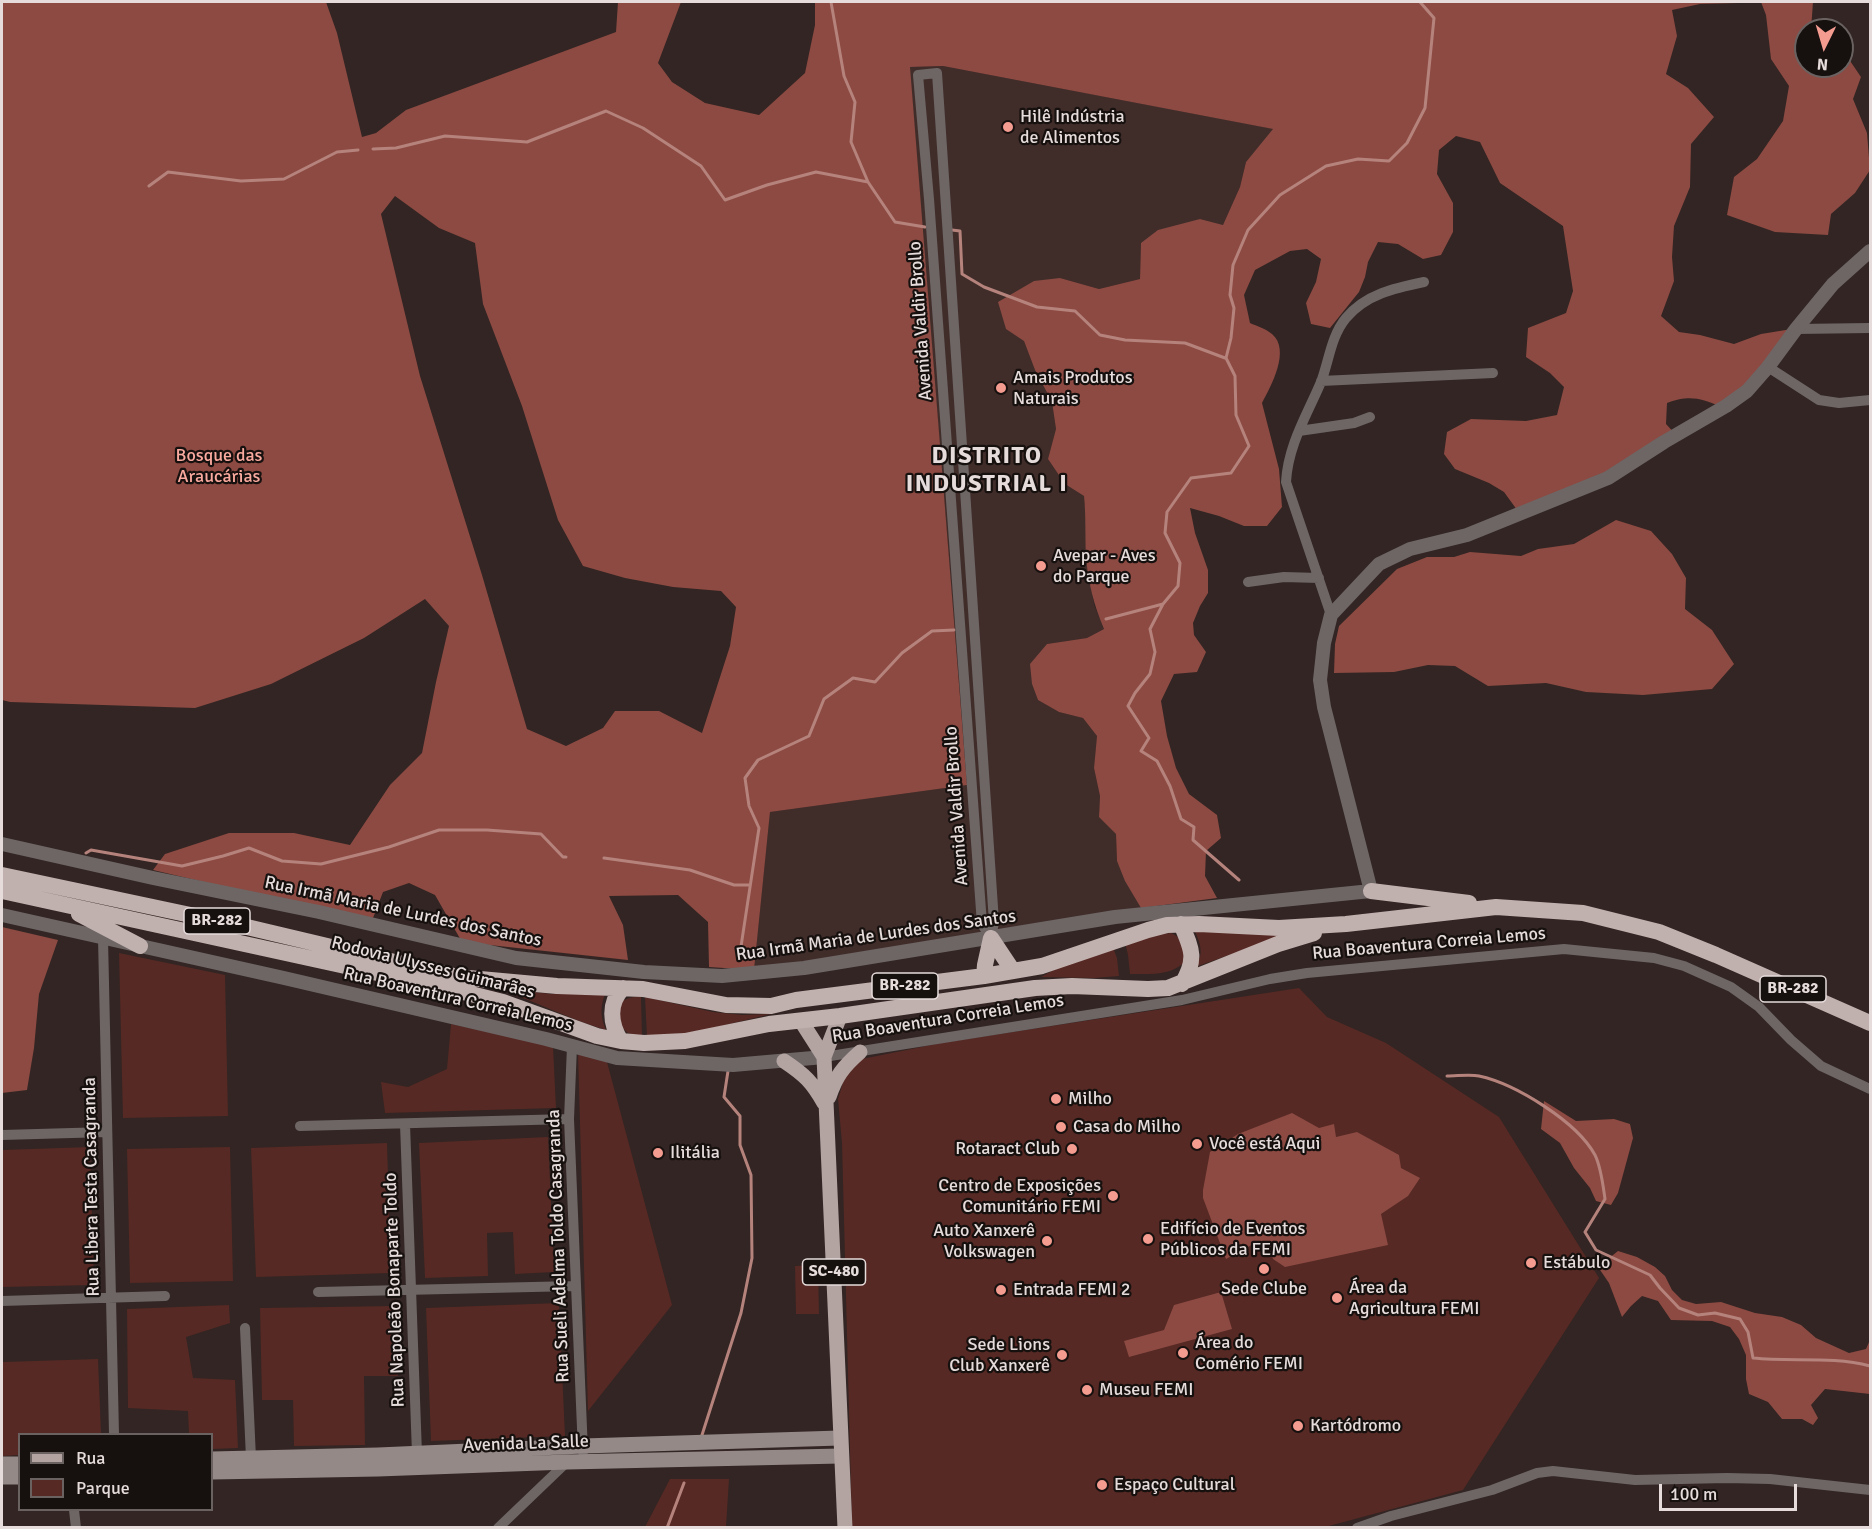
<!DOCTYPE html>
<meta charset="utf-8">
<style>
body{margin:0}
#map{position:relative;width:1872px;height:1529px;overflow:hidden;background:#322523;font-family:Signika,sans-serif}
canvas{display:block}
.frame{position:absolute;inset:0;border:3px solid #e5dcdb;pointer-events:none}
.legend{position:absolute;left:18px;top:1433px;width:195px;height:78px;box-sizing:border-box;background:#16100f;border:2px solid #696261;margin:0;padding:8px 10px;list-style:none;font-size:18px;color:#e5dcdb}
.legend li{display:flex;align-items:center;gap:12px;height:30px}
.legend b{width:30px;border:2px solid #696261}
.north{position:absolute;left:1794px;top:18px;width:60px;height:60px;box-sizing:border-box;background:#16100f;border:2px solid #696261;border-radius:50%;rotate:185deg;font-size:16px;font-weight:700;line-height:24px;text-align:center;color:#e5dcdb}
.north::after{content:'';display:block;margin:auto;width:21px;height:27px;background:#f59c91;clip-path:polygon(50% 0,100% 100%,50% 72%,0 100%)}
.scale{position:absolute;left:1659px;top:1484px;width:138px;height:27px;box-sizing:border-box;border:3px solid #e5dcdb;border-top:0;padding-left:8px;font-size:18px;line-height:21px;white-space:nowrap;color:#e5dcdb;-webkit-text-stroke:4px #16100f;paint-order:stroke}
</style>
<div id="map">
<canvas width="1872" height="1529"></canvas>
<div class="frame"></div>
<ul class="legend">
<li><b style="height:8px;background:#b3a4a2"></b>Rua</li>
<li><b style="height:16px;background:#562924"></b>Parque</li>
</ul>
<div class="north">N</div>
<div class="scale">100 m</div>
</div>
<script>
const context = document.querySelector('canvas').getContext('2d');
context.lineJoin = 'round';
function fillPath(path, color) {
  context.fillStyle = color;
  context.fill(path, 'evenodd');
}
function trace(path, color, width, dash) {
  context.strokeStyle = color;
  context.lineWidth = width;
  context.lineCap = dash ? 'butt' : 'round';
  context.setLineDash(dash || []);
  context.stroke(path);
}
function drawText(font, color, halo, rows, align = 'center') {
  context.font = font + ' Signika,sans-serif';
  context.lineWidth = 4.5;
  context.setLineDash([]);
  context.textBaseline = 'middle';
  context.strokeStyle = halo;
  context.fillStyle = color;
  for (const [text, x, y, turn = 0] of rows) {
    context.save();
    context.translate(x, y);
    context.rotate((+turn || 0) * Math.PI / 180);
    context.textAlign = isNaN(turn) ? turn : align;
    if (halo) context.strokeText(text, 0, 0);
    context.fillText(text, 0, 0);
    context.restore();
  }
}
const built = new Path2D(`
 M943,66l331,63 -28,33 -6,25 -17,38 -23,-6 -59,24 -1,36 -41,10 -39,-11 -36,63 11,29 17,32 4,27 -8,30 17,25 19,12 2,25v37l8,47 10,24 -17,9 -40,6 -15,40 6,16 21,12 24,6 14,18 -3,32 6,28 -1,17 17,21 1,27 24,47 -387,62 16,-158 197,-27 -58,-718z`);
const green = new Path2D(`
 M1194,929l101,3 -100,35c10,-13 5,-24 -1,-38z
 M1171,933c15,7 13,14 13,30 -16,13 -34,11 -54,11l-2,-19 -3,-13 23,-7z
 M1112,945l5,13 2,18 -25,2 -53,-1 20,-11z
 M119,953l106,22 3,141 -105,2z
 M497,988l54,6 55,-2c-6,13 -6,25 0,38 -37,-11 -72,-29 -109,-42z
 M1299,988l28,29 59,26 113,74 100,161 -136,212 -138,37h-473l-10,-384 -4,-44 7,-23 17,-17 79,-16z
 M641,996l1,41 -14,-4 -9,-8v-20c6,-7 13,-8 22,-9z
 M645,997l68,15 29,3 29,-1 -75,18 -49,5z
 M451,1024l102,22 3,62 -171,5 -4,-31 27,5 39,-18z
 M578,1052l29,10 65,243 -84,106z
 M548,1137l6,135 -39,2 -2,-42 -26,1 1,43 -63,2 -6,-135z
 M387,1143l4,130 -135,4 -5,-129z
 M90,1147l4,138 -92,2v-137z
 M230,1147l3,134 -103,2 -3,-134z
 M818,1265l1,49h-23l-1,-48z
 M559,1303l6,133 -134,5 -5,-133z
 M229,1305l1,18 -44,14 7,41 42,2 3,68 -26,1v-15h-23l-1,-23 -60,-3 -1,-99z
 M397,1306l1,70h-34l1,69 -71,1 -1,-46h-31l-2,-92z
 M2,1346l1,16 95,-3 3,75h-81l-1,21 -17,1z
 M670,1479h59l-3,48h-81z`);
const forest = new Path2D(`
 M2,2h324l11,31 25,104 14,-4 30,-23 210,-78 2,-30h63l-23,61 14,19 33,21 54,12 46,-42 10,-48v-23h926l-2,1 -39,1 -28,6 5,26 -11,38 22,14 26,29 -23,27 -1,43 -16,39 -2,31 2,24 -13,35 18,16 21,3 34,9 27,-10 37,-6 -29,48 -47,31c-23,-9 -32,-12 -55,-4l-1,21 12,13 -158,77 -16,-22 -15,-9 -34,-14 -11,-15 3,-22 24,-13 55,2 31,-6 7,-28 -14,-14 -24,-16 2,-29 38,-15 7,-22 -10,-65 -63,-43 -20,-41 -24,-6 -17,14 -2,24 16,29v29l-12,23 -18,4 -25,-15 -20,-2 -10,20 -3,15 -6,15 -29,36 -19,-4 -5,-21 10,-21 5,-23 -14,-10 -17,2 -35,19 -11,25 6,28c7,3 16,6 22,11 19,16 -1,52 -10,69l17,66 3,38 -15,19h-23l-25,-10 -29,-8 5,25 13,37v23l-8,13 -7,17 1,12 12,17 -9,20 -23,2 -13,27 6,35 9,32 13,26 28,21 4,23 -15,13 -1,25 12,22 -76,10 -16,-27 -8,-20 -1,-27 -17,-17 1,-21 -6,-28 3,-32 -14,-18 -24,-6 -21,-12 -6,-16 -2,-20 17,-20 40,-6 17,-9c-10,-23 -16,-47 -18,-72 -1,-21 0,-41 -2,-61l-19,-12 -17,-25 8,-30 -4,-27 -17,-32 -11,-29 -18,-12 -8,-27 36,-21 26,-3 39,11 41,-10 1,-36 17,-13 42,-11 23,6 17,-38 6,-25 27,-33 -330,-63 -33,1 57,718 -197,27 -16,158 -45,-3 -1,-45 -30,-27 -69,1 14,29 5,35 -166,-18 -27,-47 -26,-12 -26,9 -10,26 -148,-31 -72,-17 12,-16 64,-21h65l56,12 40,-60 32,-32 14,-71 13,-56 -24,-27 -61,39 -93,46 -76,24 -185,-6 -8,-2zM395,196l44,32 36,15 8,61 39,102 36,114 25,46 42,12 48,9 48,4 15,16 -6,39 -28,87 -43,-22h-44l-12,17 -37,18 -39,-17 -45,-154 -62,-199 -39,-162z
 M1761,2h52l-2,28h-5v36h36v-17l19,28 -8,22 14,34 3,37 -15,23 -24,21 -3,21 -53,-3 -48,-17 7,-38 23,-18 26,-38 6,-35 -18,-27 -5,-44z
 M1616,520l35,11 21,23 14,24 -1,31 27,21 22,34 -22,25 -69,6 -57,-3 -40,-9 -58,3 -33,-20 -27,-1 -34,7 -60,1 1,-29 4,-18 58,-57 30,-12h27l16,-5 51,4 17,-7 36,-5z
 M2,927l56,13 -19,54 -5,54 -7,42 -25,3z
 M1544,1101l32,20 38,-2 16,5 3,14 -15,55 -7,12 -15,-4 -6,-13 -16,-20 -14,-25 -19,-14z
 M1292,1113l27,15 15,-4 2,13 21,-5 42,23 2,13 19,10 -12,18 -27,18 7,31 -103,22 -12,-8 -6,-17h-10l-31,17 -23,-61v-8l7,-38 28,-18z
 M1618,1251l19,6 18,10 10,9 7,14 10,10 14,4 25,-2 34,11 27,4 19,8 15,13 33,15 17,-4 4,-9v54l-45,-5 -14,16 7,13 -5,7 -11,-6h-20l-14,-17 -19,-8 -3,-15v-24l-7,-16 -9,-12 -18,-6 -41,-1 -13,-19 -16,-5 -11,10 -9,11 -13,-34 -11,-16z
 M1221,1292l11,37 -103,28 -5,-16 40,-11 10,-25z`);
const stream = new Path2D(`
 M831,2l13,74 11,26 -4,40 17,40
 M373,149l23,-1 49,-12 82,6 79,-31 37,17 58,38 24,34 42,-15 49,-13 52,10 27,40 30,5
 M149,186l19,-14 73,9 43,-2 53,-27 21,-2
 M952,230l8,1 2,43 22,13 53,20 38,4 25,24 25,5 60,3 40,15
 M1106,619l57,-15
 M86,853l5,-3 91,16 41,-10 26,-8 33,13 39,3 68,-17 50,-17h48l54,4 22,23h3
 M604,858l86,12 44,15h16
 M1239,880l-46,-40 1,-13 -13,-8 -11,-33 -13,-25 -16,-10 8,-13 -21,-32 7,-13 15,-19 5,-22 -5,-23 13,-25 15,-18 2,-23 -15,-30 2,-21 24,-34 40,-5 18,-27 -13,-31 -1,-39 -9,-18 5,-20 3,-30 -4,-13 3,-30 15,-35 32,-35 46,-29 32,-7 31,2 18,-18 18,-35 9,-90 -14,-16
 M740,953l19,-125 -10,-22 -4,-28 13,-18 51,-24 15,-37 29,-21 22,4 27,-29 30,-22 22,-1
 M1447,1076c10,0 23,-2 32,0 37,8 98,46 116,79 6,12 8,30 10,44l-20,33 11,18 54,25 10,13 19,20 19,7 17,-2 25,6 8,13 5,26c39,4 79,-2 117,8
 M702,1435l39,-122 11,-55 -1,-83 -11,-30v-29l-16,-19 4,-26
 M667,1528l17,-45`);
const minor = new Path2D(`
 M937,73l57,849 -3,16 -9,-14 -53,-725 -11,-124z
 M1796,329l74,-1
 M1768,367l51,33 20,3 31,-3
 M1321,381l172,-8
 M1299,431l55,-8 16,-6
 M1248,582l36,-5 35,1
 M1331,615l-45,-133c2,-37 21,-67 35,-100 8,-21 10,-46 25,-64 20,-24 49,-30 78,-36
 M103,938l11,496
 M572,1046l-3,73 14,333
 M824,1057l358,-57 88,-21 37,-6 257,-24 90,9 30,8 47,21 28,20 32,33 30,26 49,23
 M405,1124l12,330
 M300,1126l269,-7
 M2,1135l105,-3
 M318,1292l257,-6
 M2,1301l163,-5
 M245,1328l6,130
 M74,1510l2,18
 M498,1528l69,-66
 M1357,1528l34,-12 101,-26 45,-17 16,-2 82,9 92,-2 43,1 100,11`);
const tertiary = new Path2D(`
 M2,844l151,34 166,34 197,46 128,14 78,4 82,-8 311,-51 256,-26 -47,-184 -4,-27 4,-37 7,-28 48,-51 31,-15 57,-14 141,-57 56,-36 62,-36 21,-15 21,-24 28,-38 37,-45 37,-33
 M2,915l282,63 262,61 71,19 116,7 91,-8`);
const secondary = new Path2D(`
 M212,1459l166,-4 205,-9 257,-8
 M2,1464h18
 M212,1472l166,-3 189,-7 274,-6
 M2,1477h18`);
const primary = new Path2D(`
 M840,1016l-16,41 21,471
 M801,1021l23,36
 M784,1061c21,14 28,21 40,42
 M829,1097c7,-21 14,-30 31,-45`);
const trunk = new Path2D(`
 M2,875l245,52 211,50 99,9 86,3 83,16 45,1 25,-6 188,-24 58,-10 106,-36 19,-5 32,-1 80,4 67,-4 150,-17 87,6 76,19 57,23 154,68
 M2,891l453,99 48,12 94,34 24,5 23,2 41,-2 84,-17 71,-8 195,-28 37,-2 76,3 20,-1 110,-44 36,-11
 M1371,891l98,12
 M79,914l61,32
 M1181,924c11,25 16,35 1,60
 M991,938l22,33
 M984,976l1,-11 6,-27
 M621,1041c-11,-17 -13,-38 2,-53`);
const markers = [
 [1008,127,6,"#f59c91"],
 [1001,388,6,"#f59c91"],
 [1041,566,6,"#f59c91"],
 [1056,1099,6,"#f59c91"],
 [1061,1127,6,"#f59c91"],
 [1197,1144,6,"#f59c91"],
 [1072,1149,6,"#f59c91"],
 [658,1153,6,"#f59c91"],
 [1113,1196,6,"#f59c91"],
 [1148,1239,6,"#f59c91"],
 [1047,1241,6,"#f59c91"],
 [1531,1263,6,"#f59c91"],
 [1264,1269,6,"#f59c91"],
 [1001,1290,6,"#f59c91"],
 [1337,1298,6,"#f59c91"],
 [1183,1353,6,"#f59c91"],
 [1062,1355,6,"#f59c91"],
 [1087,1390,6,"#f59c91"],
 [1298,1426,6,"#f59c91"],
 [1102,1485,6,"#f59c91"]
];
const shields = [
 [217,921,66],
 [905,986,66],
 [1793,989,66],
 [834,1272,63]
];
const shieldNames = [
 ["BR-282",217,921],
 ["BR-282",905,986],
 ["BR-282",1793,989],
 ["SC-480",834,1272]
];
const poiNames = [
 ["Hilê Indústria",1020,117],
 ["de Alimentos",1020,138],
 ["Amais Produtos",1013,378],
 ["Naturais",1013,399],
 ["Avepar - Aves",1053,556],
 ["do Parque",1053,577],
 ["Milho",1068,1099],
 ["Casa do Milho",1073,1127],
 ["Você está Aqui",1209,1144],
 ["Rotaract Club",1060,1149,"right"],
 ["Ilitália",670,1153],
 ["Centro de Exposições",1101,1186,"right"],
 ["Comunitário FEMI",1101,1207,"right"],
 ["Edifício de Eventos",1160,1229],
 ["Públicos da FEMI",1160,1250],
 ["Auto Xanxerê",1035,1231,"right"],
 ["Volkswagen",1035,1252,"right"],
 ["Estábulo",1543,1263],
 ["Área da",1349,1288],
 ["Agricultura FEMI",1349,1309],
 ["Sede Clube",1264,1289,"center"],
 ["Entrada FEMI 2",1013,1290],
 ["Área do",1195,1343],
 ["Comério FEMI",1195,1364],
 ["Sede Lions",1050,1345,"right"],
 ["Club Xanxerê",1050,1366,"right"],
 ["Museu FEMI",1099,1390],
 ["Kartódromo",1310,1426],
 ["Espaço Cultural",1114,1485]
];
const streetNames = [
 ["Avenida Valdir Brollo",921,321,-94],
 ["Avenida Valdir Brollo",957,806,-94],
 ["Rua Irmã Maria de Lurdes dos Santos",403,912,12],
 ["Rua Irmã Maria de Lurdes dos Santos",876,936,-8],
 ["Rua Boaventura Correia Lemos",1429,944,-5],
 ["Rodovia Ulysses Guimarães",433,968,14],
 ["Rua Boaventura Correia Lemos",458,1000,13],
 ["Rua Boaventura Correia Lemos",948,1019,-9],
 ["Rua Libera Testa Casagranda",92,1187,-91],
 ["Rua Sueli Adelma Toldo Casagranda",559,1246,-92],
 ["Rua Napoleão Bonaparte Toldo",395,1290,-92],
 ["Avenida La Salle",526,1444,-2]
];
const parkNames = [
 ["Bosque das",219,456],
 ["Araucárias",219,477]
];
const districtNames = [
 ["DISTRITO",987,457],
 ["INDUSTRIAL I",987,485]
];
fillPath(built, '#402d2a');
fillPath(green, '#562924');
fillPath(forest, '#8c4a42');
trace(stream, '#b5837c', 3);
trace(minor, '#6d6665', 10);
trace(tertiary, '#6d6665', 14);
trace(secondary, '#948987', 15);
trace(primary, '#b3a4a2', 15);
trace(trunk, '#c0b0ae', 16);
for (const [x, y, r, color] of markers) {
  const dot = new Path2D();
  dot.arc(x, y, r, 0, 2 * Math.PI);
  context.fillStyle = color;
  context.fill(dot);
  trace(dot, '#16100f', 2);
}
for (const [x, y, w] of shields) {
  const box = new Path2D();
  box.roundRect(x - w / 2, y - 13, w, 26, 4.5);
  context.fillStyle = '#16100f';
  context.fill(box);
  trace(box, '#e5dcdb', 1.5);
}
drawText('bold 16px', '#e5dcdb', null, shieldNames);
drawText('18px', '#e5dcdb', '#16100f', poiNames, 'left');
drawText('18px', '#e5dcdb', '#16100f', streetNames);
drawText('18px', '#fbaa9f', '#16100f', parkNames);
context.letterSpacing = '1.5px';
drawText('bold 24px', '#e5dcdb', '#16100f', districtNames);
context.letterSpacing = '0px';
</script>
